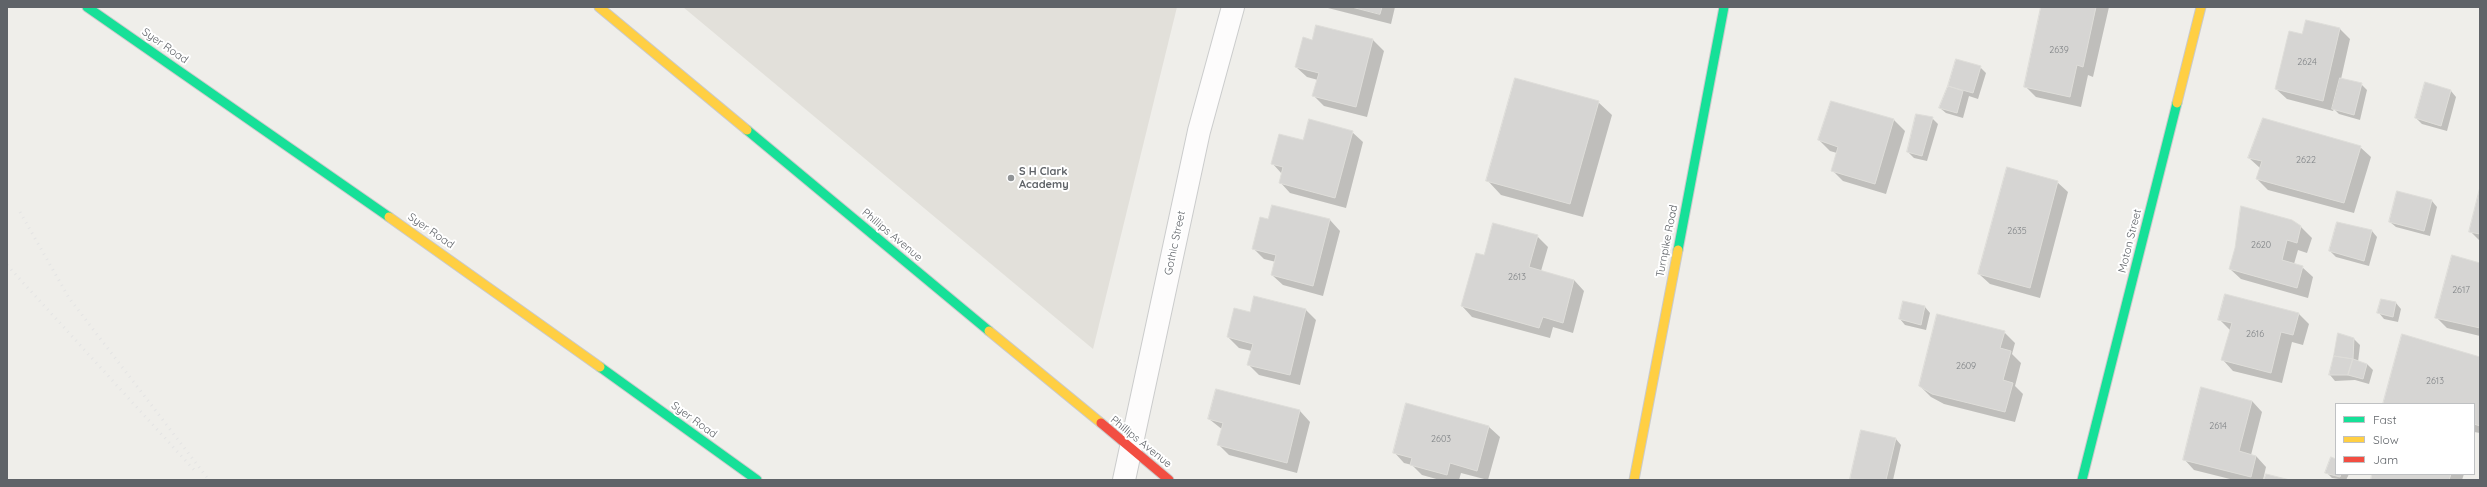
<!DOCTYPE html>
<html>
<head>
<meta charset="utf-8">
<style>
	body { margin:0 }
	#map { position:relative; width:2487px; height:487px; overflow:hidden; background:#efeeea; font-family:Quicksand,sans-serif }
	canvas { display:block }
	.frame { position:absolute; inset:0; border:8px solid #5f6368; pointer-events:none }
	.legend { position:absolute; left:2335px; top:403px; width:140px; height:72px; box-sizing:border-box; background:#fff; border:1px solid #bfc1c3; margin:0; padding:5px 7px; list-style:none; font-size:12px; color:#5f6368 }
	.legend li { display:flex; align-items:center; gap:8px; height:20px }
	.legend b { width:20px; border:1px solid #bfc1c3 }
</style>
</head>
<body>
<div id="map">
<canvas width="2487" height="487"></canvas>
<div class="frame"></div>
<ul class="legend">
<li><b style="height:5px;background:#16e098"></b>Fast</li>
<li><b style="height:5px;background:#ffcf43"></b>Slow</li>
<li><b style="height:5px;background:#f24e42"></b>Jam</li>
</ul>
</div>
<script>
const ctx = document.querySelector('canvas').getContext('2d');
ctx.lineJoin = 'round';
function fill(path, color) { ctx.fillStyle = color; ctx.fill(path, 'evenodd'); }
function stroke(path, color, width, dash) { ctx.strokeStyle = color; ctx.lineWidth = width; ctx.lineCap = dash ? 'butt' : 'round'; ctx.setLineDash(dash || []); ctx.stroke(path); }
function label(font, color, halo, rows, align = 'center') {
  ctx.font = font + ' Quicksand,sans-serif'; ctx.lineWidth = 4; ctx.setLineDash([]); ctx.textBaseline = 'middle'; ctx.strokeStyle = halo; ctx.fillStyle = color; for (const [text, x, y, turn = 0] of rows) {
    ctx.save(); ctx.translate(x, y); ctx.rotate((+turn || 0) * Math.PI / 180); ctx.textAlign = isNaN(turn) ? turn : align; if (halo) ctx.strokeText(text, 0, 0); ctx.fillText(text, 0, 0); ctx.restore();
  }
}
const education = new Path2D(`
	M 683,7 L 1177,7 L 1093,349 Z`);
const shadow = new Path2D(`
	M 1324,7 L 1395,7 L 1391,24 Z
	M 2042,7 L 2109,7 L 2093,77 L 2088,75 L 2081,107 L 2036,97 L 2025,86 Z
	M 1317,26 L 1373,40 L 1384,51 L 1367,117 L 1324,106 L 1313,95 L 1318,80 L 1307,77 L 1296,67 L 1313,41 Z
	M 2340,29 L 2350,39 L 2341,79 L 2361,84 L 2367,90 L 2360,120 L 2339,114 L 2334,109 L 2333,111 L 2287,99 L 2276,89 L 2303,35 Z
	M 1980,67 L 1986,73 L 1978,99 L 1969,96 L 1963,118 L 1946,113 L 1940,108 L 1949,86 Z
	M 2451,91 L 2456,97 L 2447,131 L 2422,124 L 2416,118 Z
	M 1598,102 L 1612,115 L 1583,217 L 1501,195 L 1488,181 Z
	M 1831,102 L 1894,120 L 1905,131 L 1886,194 L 1843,181 L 1832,170 L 1837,153 L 1830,151 L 1819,140 Z
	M 1932,118 L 1938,124 L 1927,161 L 1914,158 L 1908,152 Z
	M 1352,132 L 1363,142 L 1346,208 L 1290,193 L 1280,182 L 1282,174 L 1272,163 L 1304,142 Z
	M 2360,147 L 2371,157 L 2354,213 L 2268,190 L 2257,179 L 2260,168 L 2249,158 Z
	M 2057,182 L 2068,192 L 2040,298 L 1990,284 L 1979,274 Z
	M 2480,191 L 2480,241 L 2470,231 Z
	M 2432,201 L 2437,207 L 2430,236 L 2396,227 L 2390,222 Z
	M 1269,220 L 1330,220 L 1340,231 L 1323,296 L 1283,285 L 1272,275 L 1276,262 L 1264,259 L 1253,248 Z
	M 2301,227 L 2312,238 L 2307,253 L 2298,250 L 2294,264 L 2302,267 L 2313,277 L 2308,298 L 2241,279 L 2230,269 Z
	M 2372,231 L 2377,237 L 2369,266 L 2336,257 L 2330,251 Z
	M 1537,236 L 1548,247 L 1541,271 L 1574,280 L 1584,291 L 1573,333 L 1553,327 L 1550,338 L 1472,317 L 1462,306 Z
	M 2480,264 L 2480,336 L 2447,328 L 2436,317 Z
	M 2396,303 L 2401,309 L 2398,322 L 2384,319 L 2379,313 Z
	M 1925,307 L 1930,313 L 1926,330 L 1905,325 L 1900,319 Z
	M 1306,310 L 1316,320 L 1300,385 L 1259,375 L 1248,364 L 1252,351 L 1239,348 L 1228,337 L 1251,313 Z
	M 2299,314 L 2309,324 L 2303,345 L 2292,342 L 2282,383 L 2233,371 L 2223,360 L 2231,331 L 2220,320 Z
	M 2004,332 L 2015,343 L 2012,354 L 2021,363 L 2015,386 L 2023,394 L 2015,422 L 1944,404 L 1931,397 L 1920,386 Z
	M 2338,334 L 2354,339 L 2360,345 L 2358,362 L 2367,364 L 2373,370 L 2369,384 L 2355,380 L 2335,381 L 2330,375 Z
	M 2480,358 L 2480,433 L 2474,432 L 2474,404 L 2384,404 Z
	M 1217,390 L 1300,411 L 1310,422 L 1297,473 L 1229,455 L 1219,445 L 1223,430 L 1209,419 Z
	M 2252,401 L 2262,412 L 2251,455 L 2256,456 L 2266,467 L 2263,480 L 2234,480 L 2194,470 L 2184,459 Z
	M 1407,405 L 1489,427 L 1500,437 L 1488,480 L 1461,473 L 1459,480 L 1440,480 L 1422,475 L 1412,465 L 1404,463 L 1394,452 Z
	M 1896,439 L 1901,445 L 1893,480 L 1852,479 Z
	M 2336,460 L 2336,474 L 2349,474 L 2346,480 L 2332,478 L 2326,472 Z
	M 2373,474 L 2464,474 L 2462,480 L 2372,480 Z`);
const building = new Path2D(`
	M 1352,7 L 1382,7 L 1380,14 Z
	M 2041,7 L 2096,7 L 2083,67 L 2077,65 L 2070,97 L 2024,87 Z
	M 2306,20 L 2340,28 L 2323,101 L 2275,89 L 2289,31 L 2302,34 Z
	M 1316,25 L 1373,39 L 1356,107 L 1312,96 L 1319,73 L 1295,67 L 1303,37 L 1312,40 Z
	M 1956,59 L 1981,66 L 1973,93 L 1948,86 Z
	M 1515,78 L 1599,101 L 1570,204 L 1486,181 Z
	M 2340,78 L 2362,83 L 2354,115 L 2332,109 Z
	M 2425,82 L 2451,90 L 2441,126 L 2415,118 Z
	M 1948,86 L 1963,91 L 1957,113 L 1939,108 Z
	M 1831,101 L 1894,119 L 1875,184 L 1831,171 L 1838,147 L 1818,140 Z
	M 1916,114 L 1933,117 L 1922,156 L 1907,152 Z
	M 2263,118 L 2361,146 L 2344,203 L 2256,179 L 2262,161 L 2248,158 Z
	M 1309,119 L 1353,131 L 1335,198 L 1279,183 L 1283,167 L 1271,164 L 1279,134 L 1303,140 Z
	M 2007,167 L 2058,181 L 2030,288 L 1978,274 Z
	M 2480,187 L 2480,234 L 2469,232 Z
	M 2397,191 L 2432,200 L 2424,231 L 2389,222 Z
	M 1272,205 L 1330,219 L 1313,286 L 1271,275 L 1276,255 L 1252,249 L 1260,217 L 1268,219 Z
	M 2241,206 L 2292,220 L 2301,226 L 2297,243 L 2287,240 L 2282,260 L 2303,266 L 2297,288 L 2229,269 L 2235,248 Z
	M 2337,222 L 2372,230 L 2364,261 L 2329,251 Z
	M 1493,223 L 1538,235 L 1529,267 L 1574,280 L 1563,323 L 1543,317 L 1539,328 L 1461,306 L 1476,253 L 1484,255 Z
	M 2452,255 L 2480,263 L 2480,328 L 2435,318 Z
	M 2225,294 L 2299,313 L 2293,335 L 2281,332 L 2271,373 L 2221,360 L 2232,323 L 2218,320 Z
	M 1254,296 L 1306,309 L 1290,375 L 1247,365 L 1253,344 L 1227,337 L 1234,308 L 1250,312 Z
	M 2381,299 L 2396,302 L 2393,317 L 2377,313 Z
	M 1903,301 L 1925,306 L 1921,325 L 1899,319 Z
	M 1937,314 L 2005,331 L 2000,348 L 2011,351 L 2003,380 L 2013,383 L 2005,412 L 1932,394 L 1919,386 Z
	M 2338,333 L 2354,338 L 2353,359 L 2334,356 Z
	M 2402,334 L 2480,357 L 2480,426 L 2474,424 L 2474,404 L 2383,404 Z
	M 2334,356 L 2353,359 L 2348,375 L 2329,375 Z
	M 2353,359 L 2367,364 L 2363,379 L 2348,375 Z
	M 2201,387 L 2252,401 L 2239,451 L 2256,456 L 2251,477 L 2183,460 Z
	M 1216,389 L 1300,410 L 1287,463 L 1217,445 L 1223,423 L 1208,419 Z
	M 1406,403 L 1489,426 L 1477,471 L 1450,463 L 1447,475 L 1410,465 L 1412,458 L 1393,453 Z
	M 1861,430 L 1896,438 L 1886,480 L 1850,479 Z
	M 2331,457 L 2336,459 L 2336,474 L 2341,474 L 2340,477 L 2325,473 Z
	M 2266,474 L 2290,480 L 2264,480 Z
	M 2372,474 L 2451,474 L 2449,480 L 2371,480 Z`);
const street = new Path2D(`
	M 1124,480 L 1199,131 L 1233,7`);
const fast = new Path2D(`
	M 87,7 L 389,217
	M 747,130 L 989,331
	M 1678,250 L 1724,7
	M 600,367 L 757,480
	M 2082,480 L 2177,103`);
const slow = new Path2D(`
	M 599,7 L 747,130
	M 2177,103 L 2201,7
	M 389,217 L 600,367
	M 989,331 L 1101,423
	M 1634,480 L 1678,250`);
const jam = new Path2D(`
	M 1101,423 L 1169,480`);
const rail = new Path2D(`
	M 20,212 L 69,298 L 209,480
	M 7,265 L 195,471`);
const markers = [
	[1011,178,4,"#919496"]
];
const numberNames = [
	["2639",2059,50],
	["2624",2307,62],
	["2622",2306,160],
	["2635",2017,231],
	["2620",2261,245],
	["2613",1517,277],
	["2617",2461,290],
	["2616",2255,334],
	["2609",1966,366],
	["2613",2435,381],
	["2614",2218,426],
	["2603",1441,439]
];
const streetNames = [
	["Syer Road",165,46,35],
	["Syer Road",431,231,35],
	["Phillips Avenue",892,235,40],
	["Turnpike Road",1667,241,-79],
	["Moton Street",2130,241,-76],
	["Gothic Street",1175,243,-78],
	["Syer Road",694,420,36],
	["Phillips Avenue",1141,442,39]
];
const poiNames = [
	["S H Clark",1019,172],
	["Academy",1019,185]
];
fill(education, '#e2e0da');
fill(shadow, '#0003');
fill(building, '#d6d5d3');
stroke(building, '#deddd9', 1);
stroke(street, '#cbcccc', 24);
stroke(fast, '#cacacb', 11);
stroke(slow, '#cacacb', 11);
stroke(jam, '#cacacb', 11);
stroke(street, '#fdfcfc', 22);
stroke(fast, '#16e098', 9);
stroke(slow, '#ffcf43', 9);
stroke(jam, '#f24e42', 9);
stroke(rail, '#e4e4e4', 3, [1, 5]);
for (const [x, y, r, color] of markers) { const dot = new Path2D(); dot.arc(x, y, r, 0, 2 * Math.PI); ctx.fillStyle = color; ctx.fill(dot); stroke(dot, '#fff', 1.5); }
label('9px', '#7e8184', null, numberNames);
label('11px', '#5f6368', '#fff', streetNames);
label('bold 11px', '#5f6368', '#fff', poiNames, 'left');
</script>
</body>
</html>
